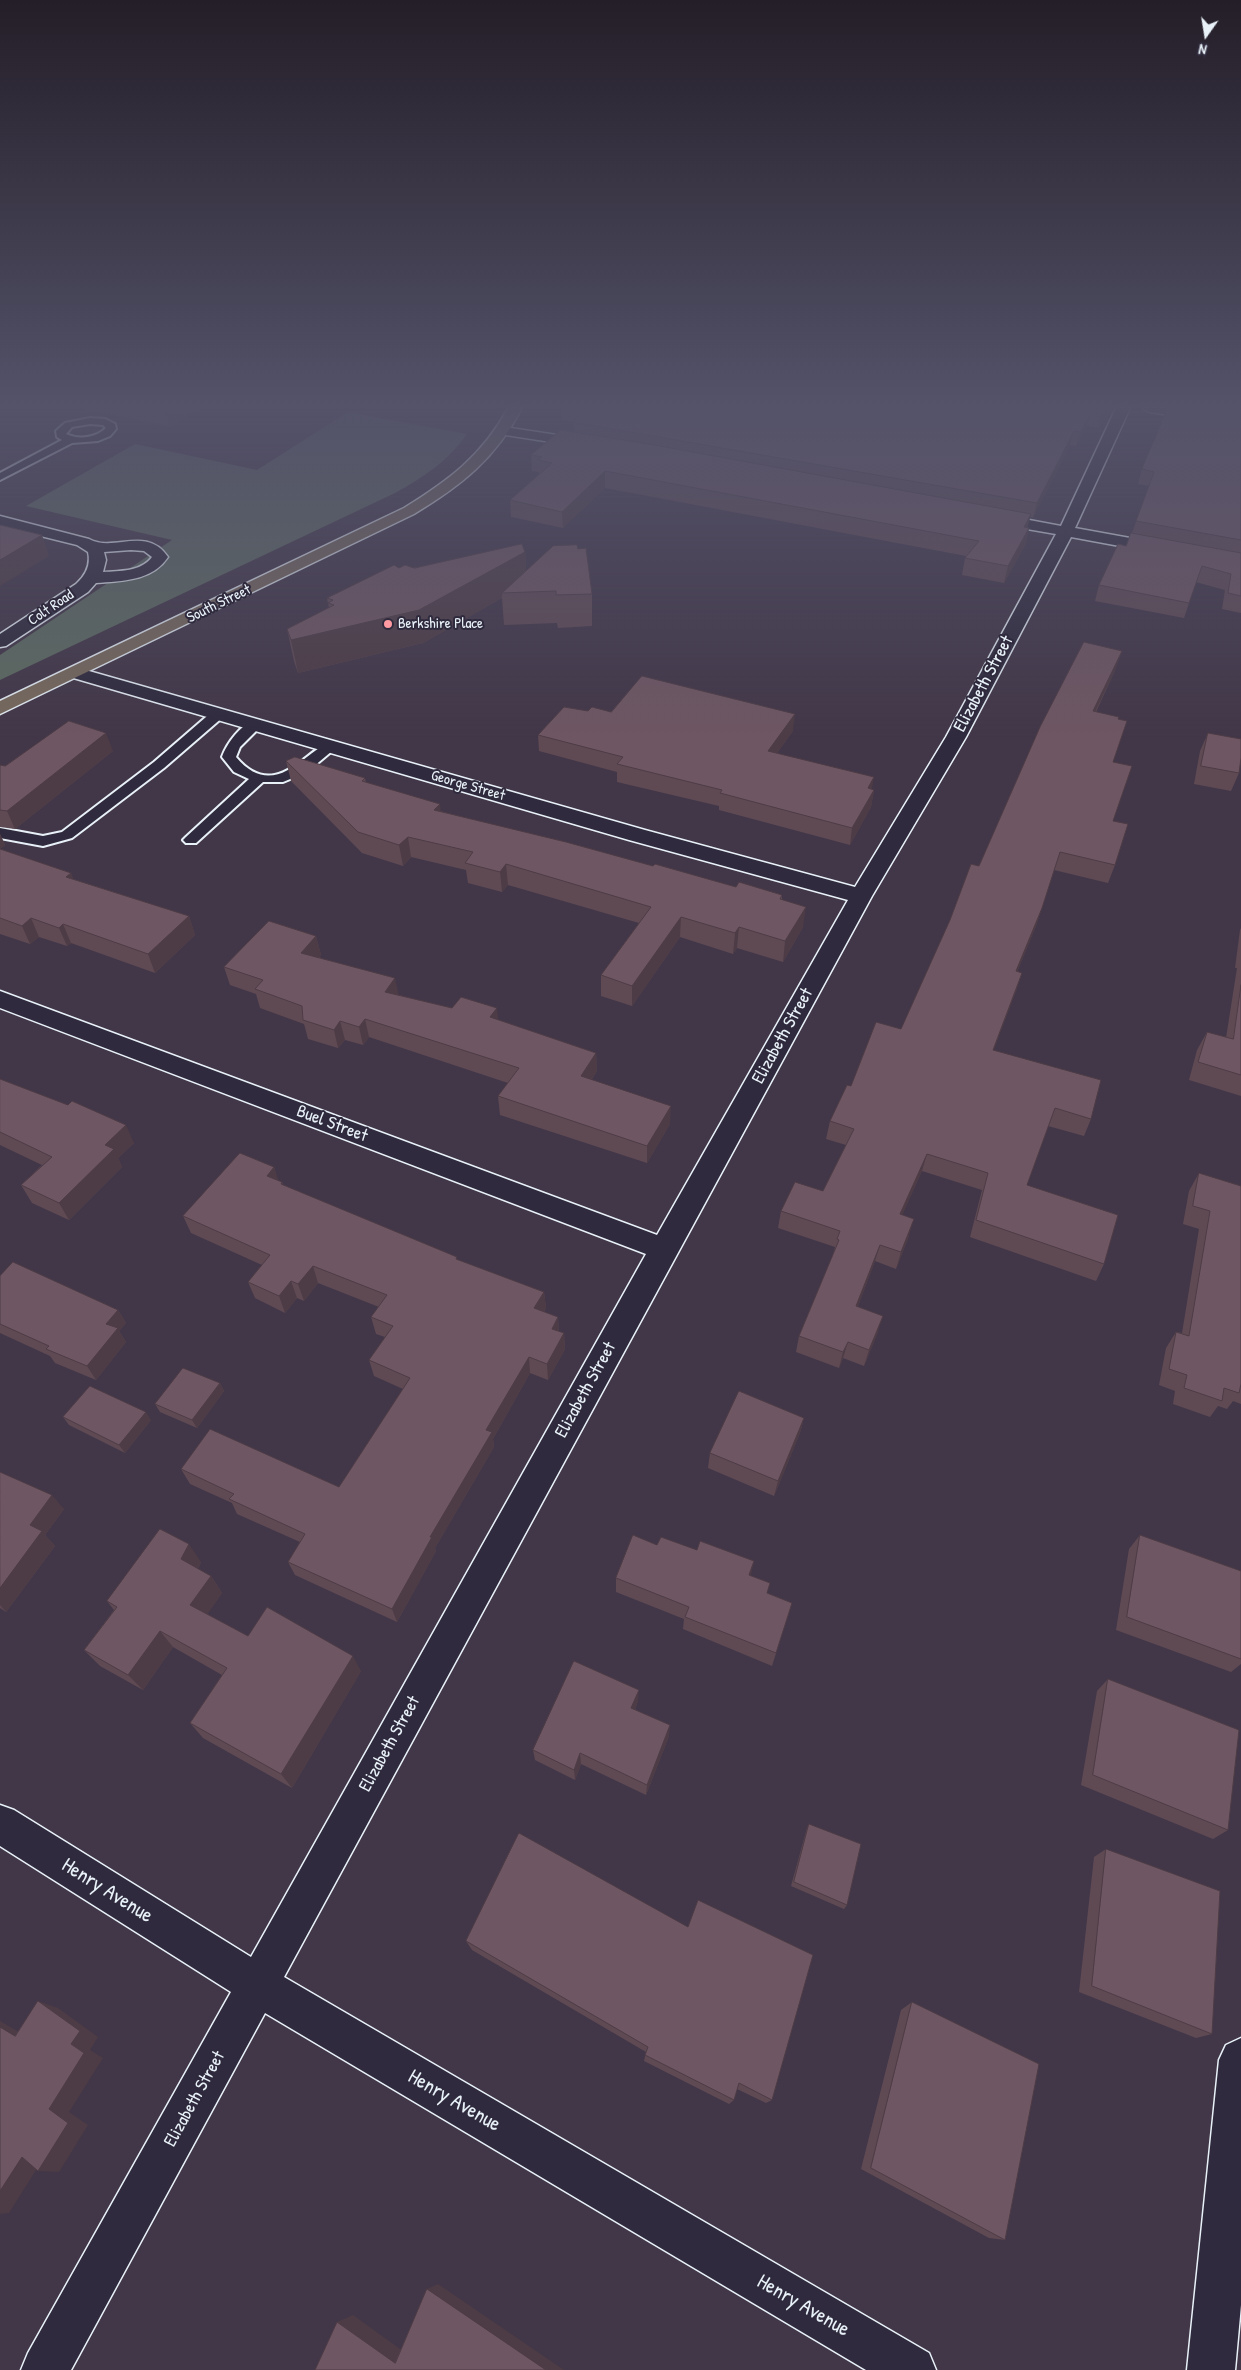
<!DOCTYPE html>
<html>
<head>
<meta charset="utf-8">
<style>
	body { margin:0 }
	#map { position:relative; width:1241px; height:2370px; overflow:hidden; background:#423748; font-family:"Patrick Hand",sans-serif }
	canvas { display:block }
	.north { position:absolute; left:1181px; top:10px; width:50px; height:50px; -webkit-text-stroke:4px #2f2a3d; paint-order:stroke; rotate:193deg; font-size:14px; font-weight:700; line-height:20px; text-align:center; color:#e8f1f8 }
	.north::after { content:''; display:block; margin:auto; width:18px; height:22px; background:#e8f1f8; clip-path:polygon(50% 0,100% 100%,50% 72%,0 100%) }
</style>
</head>
<body>
<div id="map">
<canvas width="1241" height="2370"></canvas>
<div class="north">N</div>
</div>
<script>
const ctx = document.querySelector('canvas').getContext('2d');
ctx.lineJoin = 'round';
function fill(path, color) { ctx.fillStyle = color; ctx.fill(path, 'evenodd'); }
function stroke(path, color, width, dash) { ctx.strokeStyle = color; ctx.lineWidth = width; ctx.lineCap = dash ? 'butt' : 'round'; ctx.setLineDash(dash || []); ctx.stroke(path); }
function label(font, color, halo, rows, align = 'center') {
  ctx.font = font + ' "Patrick Hand",sans-serif'; ctx.lineWidth = 4; ctx.setLineDash([]); ctx.textBaseline = 'middle'; ctx.strokeStyle = halo; ctx.fillStyle = color; for (const [text, x, y, turn = 0] of rows) {
    ctx.save(); ctx.translate(x, y); ctx.rotate((+turn || 0) * Math.PI / 180); ctx.textAlign = isNaN(turn) ? turn : align; if (halo) ctx.strokeText(text, 0, 0); ctx.fillText(text, 0, 0); ctx.restore();
  }
}
const green = new Path2D(`
	M 348,412 L 467,434 C 449,460 423,478 395,493 L 0,680 L 0,655 L 172,540 L 26,506 L 135,444 L 257,470 Z`);
const service = new Path2D(`
	M 90,418 L 105,419 L 115,424 L 116,429 L 110,436 L 98,441 L 72,443 L 0,480 L 0,473 L 62,440 L 57,437 L 56,431 L 65,423 ZM 90,424 L 103,425 L 106,428 C 96,438 79,440 66,434 L 72,427 Z
	M 218,710 L 223,711 L 225,714 L 223,717 L 164,768 L 72,838 L 43,846 L 0,838 L 0,828 L 43,836 L 62,832 L 154,762 L 213,711 Z
	M 256,720 L 263,724 L 240,747 L 236,757 C 279,808 312,737 336,743 L 338,746 L 307,772 L 283,782 L 263,782 L 196,843 L 186,843 L 183,840 L 186,837 L 249,779 L 234,772 L 222,757 C 227,743 241,724 256,720 Z`);
const minor = new Path2D(`
	M 1116,408 L 1130,408 L 1075,528 L 1163,544 L 1169,546 L 1171,549 L 1169,552 L 1163,554 L 1071,537 L 966,737 L 872,896 L 284,1977 L 929,2353 L 936,2370 L 866,2370 L 265,2013 L 71,2370 L 21,2370 L 28,2353 L 231,1992 L 0,1846 L 0,1805 L 14,1810 L 251,1957 L 646,1254 L 0,1008 L 0,991 L 657,1235 L 848,900 L 629,840 L 70,677 L 67,673 L 70,669 L 82,669 L 645,830 L 855,887 L 946,737 L 1056,534 L 992,523 L 986,521 L 984,518 L 986,515 L 992,513 L 1061,526 Z
	M 1142,408 L 1176,408 L 1241,417 L 1241,425 L 1149,412 Z
	M 504,427 L 590,440 L 597,444 L 590,448 L 499,434 L 497,431 Z
	M 0,516 L 89,539 C 114,553 146,525 168,557 C 152,581 123,581 96,583 L 88,592 L 6,646 L 0,647 L 0,634 L 76,584 C 86,575 91,565 88,552 L 77,545 L 0,526 ZM 131,550 L 144,551 L 152,557 C 141,572 119,571 103,572 L 106,560 L 104,552 Z
	M 1241,2038 L 1241,2305 L 1235,2370 L 1187,2370 L 1219,2060 L 1226,2045 Z`);
const trunk = new Path2D(`
	M 508,408 L 522,408 C 495,459 462,485 414,514 L 0,714 L 0,701 L 404,508 C 449,480 482,456 508,408 Z`);
const wall = new Path2D(`
	M 78,408 L 202,408 L 169,427 Z
	M 561,408 L 1113,408 L 1098,428 L 1087,426 L 1076,446 L 1070,445 L 1033,518 L 1030,517 L 1027,528 L 1029,528 L 1025,545 L 1004,583 L 962,575 L 965,558 L 966,556 L 605,488 L 563,528 L 511,517 L 510,500 L 539,475 L 539,472 L 532,471 L 531,455 L 574,432 L 573,422 L 561,420 Z
	M 1168,408 L 1241,408 L 1241,613 L 1222,609 L 1225,590 L 1196,582 L 1184,618 L 1095,601 L 1099,585 L 1126,546 L 1132,533 L 1149,486 L 1138,484 L 1142,469 Z
	M 578,549 L 592,594 L 592,626 L 558,628 L 557,623 L 504,625 L 502,598 L 423,643 L 298,673 L 294,661 L 287,629 L 329,608 L 327,598 L 399,568 L 414,568 L 525,552 L 526,571 Z
	M 1116,668 L 1096,712 L 1118,719 L 1113,762 L 1113,821 L 1115,865 L 1108,883 L 1054,870 L 1036,926 L 1017,972 L 1022,973 L 1016,991 L 993,1051 L 1091,1119 L 1084,1136 L 1048,1126 L 1027,1185 L 1104,1264 L 1096,1281 L 970,1237 L 982,1190 L 922,1171 L 902,1215 L 909,1236 L 896,1269 L 875,1261 L 858,1306 L 878,1332 L 864,1366 L 843,1358 L 839,1368 L 796,1352 L 799,1336 L 833,1255 L 835,1247 L 778,1228 L 781,1211 L 823,1191 L 846,1145 L 826,1139 L 830,1121 L 851,1086 L 901,1029 L 979,866 Z
	M 588,711 L 611,712 L 793,731 L 777,753 L 874,790 L 871,807 L 850,845 L 719,810 L 719,806 L 617,782 L 617,772 L 539,751 L 538,735 Z
	M 1208,733 L 1239,773 L 1231,791 L 1194,784 L 1200,751 Z
	M 113,751 L 15,829 L 0,827 L 0,765 L 5,766 Z
	M 286,761 L 365,778 L 366,783 L 440,804 L 440,811 L 653,866 L 736,887 L 782,895 L 782,900 L 803,927 L 783,962 L 737,948 L 733,954 L 680,937 L 632,1006 L 601,996 L 601,975 L 639,923 L 508,885 L 502,892 L 468,883 L 466,870 L 411,857 L 403,866 L 362,853 L 291,781 Z
	M 0,834 L 5,845 L 0,849 L 71,873 L 73,879 L 189,916 L 195,935 L 155,973 L 71,943 L 67,946 L 39,937 L 30,944 L 0,934 Z
	M 1241,928 L 1241,1096 L 1189,1080 L 1197,1050 L 1207,1032 L 1226,1038 L 1237,968 L 1235,968 L 1240,930 Z
	M 316,936 L 321,955 L 319,957 L 399,995 L 498,1020 L 596,1053 L 597,1071 L 591,1080 L 670,1124 L 647,1163 L 500,1115 L 498,1096 L 508,1083 L 369,1037 L 363,1045 L 345,1040 L 338,1048 L 308,1039 L 304,1024 L 260,1008 L 256,994 L 230,985 L 224,967 Z
	M 0,1079 L 134,1143 L 118,1158 L 122,1167 L 69,1220 L 32,1203 L 21,1185 L 42,1165 L 0,1145 Z
	M 274,1167 L 278,1181 L 282,1182 L 283,1185 L 457,1260 L 544,1292 L 546,1308 L 544,1312 L 558,1317 L 559,1332 L 564,1333 L 565,1349 L 548,1380 L 530,1373 L 493,1439 L 494,1447 L 435,1548 L 436,1551 L 397,1622 L 295,1575 L 288,1562 L 300,1542 L 237,1514 L 232,1503 L 190,1484 L 181,1469 L 339,1487 L 403,1389 L 374,1376 L 369,1360 L 385,1337 L 376,1334 L 371,1317 L 379,1307 L 318,1283 L 304,1301 L 297,1298 L 285,1313 L 255,1298 L 248,1282 L 262,1265 L 191,1233 L 183,1216 Z
	M 1199,1173 L 1241,1186 L 1241,1404 L 1233,1401 L 1227,1409 L 1218,1406 L 1210,1417 L 1173,1404 L 1175,1391 L 1159,1385 L 1166,1348 L 1176,1332 L 1182,1333 L 1199,1229 L 1183,1224 L 1189,1191 Z
	M 0,1276 L 118,1310 L 126,1323 L 119,1331 L 126,1342 L 96,1380 L 55,1363 L 50,1356 L 0,1333 Z
	M 220,1383 L 224,1391 L 197,1428 L 160,1412 L 155,1404 Z
	M 63,1417 L 151,1420 L 125,1453 L 69,1425 Z
	M 804,1418 L 800,1433 L 774,1496 L 708,1468 L 710,1453 Z
	M 0,1472 L 64,1509 L 45,1535 L 55,1546 L 6,1612 L 0,1608 Z
	M 1140,1535 L 1241,1571 L 1241,1664 L 1231,1672 L 1116,1630 L 1129,1549 Z
	M 657,1545 L 751,1576 L 770,1583 L 767,1593 L 792,1603 L 772,1666 L 683,1629 L 684,1619 L 616,1592 L 616,1578 Z
	M 201,1562 L 198,1569 L 211,1576 L 222,1593 L 207,1614 L 248,1636 L 361,1671 L 292,1788 L 203,1738 L 190,1723 L 222,1675 L 173,1647 L 143,1690 L 100,1666 L 84,1650 L 114,1610 L 107,1601 Z
	M 1108,1679 L 1228,1830 L 1213,1839 L 1081,1785 L 1097,1691 Z
	M 638,1701 L 635,1709 L 669,1736 L 646,1795 L 581,1764 L 575,1780 L 535,1760 L 533,1750 Z
	M 809,1824 L 847,1905 L 844,1909 L 791,1886 L 807,1828 Z
	M 1106,1849 L 1212,2034 L 1196,2038 L 1079,1992 L 1094,1857 Z
	M 466,1941 L 772,2100 L 766,2103 L 737,2089 L 734,2100 L 729,2104 L 644,2061 L 646,2052 L 472,1950 Z
	M 912,2002 L 1005,2240 L 989,2238 L 861,2169 L 901,2010 Z`);
const shadedWall = new Path2D(`
	M 164,408 L 202,408 L 169,427 Z
	M 1107,408 L 1113,408 L 1098,428 L 1102,414 Z
	M 1091,412 L 1087,426 L 1076,446 L 1080,432 Z
	M 1074,431 L 1070,445 L 1033,518 L 1037,503 Z
	M 605,471 L 605,488 L 563,528 L 562,512 Z
	M 1031,514 L 1027,530 L 1024,527 Z
	M 1029,528 L 1025,545 L 1004,583 L 1008,566 Z
	M 42,535 L 49,556 L 0,586 L 0,560 Z
	M 525,552 L 527,584 L 502,593 L 502,598 L 423,643 L 298,673 L 291,640 Z
	M 1122,651 L 1116,668 L 1087,729 L 1093,711 Z
	M 795,714 L 793,731 L 766,768 L 768,751 Z
	M 106,733 L 113,751 L 15,829 L 7,811 Z
	M 874,777 L 871,794 L 868,788 Z
	M 874,790 L 871,807 L 850,845 L 852,828 Z
	M 440,804 L 442,825 L 434,810 Z
	M 0,834 L 5,845 L 0,849 Z
	M 408,837 L 411,857 L 403,866 L 399,845 Z
	M 506,864 L 508,885 L 502,892 L 500,872 Z
	M 71,873 L 78,891 L 66,877 Z
	M 806,907 L 803,927 L 783,962 L 785,941 Z
	M 1042,908 L 1036,926 L 1010,989 L 1016,971 Z
	M 189,916 L 195,935 L 155,973 L 148,954 Z
	M 681,917 L 680,937 L 632,1006 L 632,986 Z
	M 31,918 L 39,937 L 30,944 L 22,926 Z
	M 63,924 L 71,943 L 67,946 L 59,928 Z
	M 739,927 L 737,948 L 733,954 L 735,933 Z
	M 316,936 L 321,955 L 306,971 L 301,953 Z
	M 1022,973 L 1016,991 L 987,1068 L 993,1050 Z
	M 395,978 L 399,996 L 385,992 Z
	M 497,1008 L 499,1026 L 490,1017 Z
	M 365,1019 L 369,1037 L 363,1045 L 359,1027 Z
	M 340,1021 L 345,1040 L 338,1048 L 334,1030 Z
	M 596,1053 L 597,1071 L 581,1094 L 581,1076 Z
	M 671,1106 L 670,1124 L 647,1163 L 647,1146 Z
	M 126,1125 L 134,1143 L 118,1158 L 122,1167 L 69,1220 L 59,1203 L 105,1145 Z
	M 927,1154 L 922,1171 L 895,1231 L 900,1214 Z
	M 274,1167 L 280,1185 L 267,1176 Z
	M 914,1219 L 909,1236 L 896,1269 L 901,1252 Z
	M 880,1245 L 875,1261 L 852,1322 L 856,1306 Z
	M 313,1266 L 318,1283 L 304,1301 L 298,1284 Z
	M 291,1281 L 297,1298 L 285,1313 L 279,1296 Z
	M 544,1292 L 546,1308 L 536,1324 L 534,1308 Z
	M 118,1310 L 126,1323 L 119,1331 L 126,1342 L 96,1380 L 87,1366 L 106,1324 Z
	M 883,1316 L 878,1332 L 864,1366 L 869,1350 Z
	M 558,1317 L 559,1334 L 552,1329 Z
	M 564,1333 L 565,1349 L 548,1380 L 547,1364 Z
	M 848,1342 L 843,1358 L 839,1368 L 843,1352 Z
	M 529,1357 L 530,1373 L 493,1439 L 494,1447 L 435,1548 L 436,1551 L 397,1622 L 392,1609 L 486,1430 Z
	M 220,1383 L 224,1391 L 197,1428 L 192,1420 Z
	M 146,1412 L 151,1420 L 125,1453 L 119,1445 Z
	M 804,1418 L 800,1433 L 774,1496 L 778,1481 Z
	M 52,1495 L 64,1509 L 45,1535 L 55,1546 L 6,1612 L 0,1605 L 0,1588 L 30,1525 Z
	M 189,1544 L 201,1562 L 194,1577 L 181,1559 Z
	M 754,1561 L 751,1575 L 746,1588 L 749,1575 Z
	M 211,1576 L 222,1593 L 202,1622 L 190,1605 Z
	M 160,1631 L 173,1647 L 143,1690 L 128,1675 Z
	M 353,1656 L 361,1671 L 292,1788 L 281,1774 Z
	M 639,1690 L 638,1701 L 631,1719 L 631,1708 Z
	M 670,1725 L 669,1736 L 646,1795 L 647,1785 Z
	M 580,1753 L 581,1764 L 575,1780 L 574,1770 Z
	M 38,2001 L 58,2008 L 98,2037 L 90,2050 L 103,2058 L 69,2112 L 88,2125 L 59,2172 L 38,2171 L 49,2109 L 71,2044 Z
	M 0,2021 L 36,2042 L 15,2036 L 0,2027 Z
	M 22,2157 L 43,2159 L 9,2213 L 0,2214 L 0,2191 Z
	M 438,2284 L 564,2370 L 546,2370 L 427,2289 Z
	M 353,2315 L 407,2354 L 395,2363 L 337,2322 Z`);
const building = new Path2D(`
	M 572,408 L 1107,408 L 1102,414 L 1091,412 L 1080,432 L 1074,431 L 1037,503 L 573,422 L 587,410 Z
	M 1168,408 L 1210,408 L 1241,412 L 1241,540 L 1136,521 L 1154,472 L 1142,469 Z
	M 561,430 L 649,444 L 1031,514 L 1024,527 L 1029,528 L 1008,566 L 965,558 L 979,541 L 605,471 L 562,512 L 510,500 L 552,463 L 538,460 L 542,457 L 531,455 Z
	M 0,525 L 42,535 L 0,560 Z
	M 1131,533 L 1241,553 L 1241,596 L 1228,593 L 1231,574 L 1202,566 L 1189,603 L 1099,585 L 1118,544 L 1126,546 Z
	M 522,544 L 525,552 L 419,610 L 291,640 L 287,629 L 334,605 L 328,603 L 333,600 L 327,598 L 394,565 L 399,568 L 405,565 L 414,568 Z
	M 577,545 L 578,549 L 586,548 L 592,594 L 556,595 L 556,591 L 502,593 L 553,546 Z
	M 1084,642 L 1122,651 L 1093,711 L 1119,717 L 1118,719 L 1127,721 L 1113,762 L 1132,766 L 1113,821 L 1128,824 L 1115,865 L 1060,852 L 1042,908 L 1016,971 L 1022,973 L 993,1050 L 1101,1080 L 1091,1119 L 1055,1108 L 1027,1185 L 1118,1215 L 1104,1264 L 976,1220 L 988,1173 L 927,1154 L 900,1214 L 914,1219 L 901,1252 L 880,1245 L 856,1306 L 883,1316 L 869,1350 L 848,1342 L 843,1352 L 799,1336 L 839,1240 L 837,1239 L 840,1231 L 781,1211 L 795,1182 L 823,1191 L 854,1129 L 830,1121 L 847,1085 L 851,1086 L 876,1022 L 901,1029 L 950,920 L 971,864 L 979,866 L 1040,727 Z
	M 642,676 L 795,714 L 768,751 L 874,777 L 868,788 L 874,790 L 852,828 L 720,793 L 722,790 L 617,764 L 623,757 L 538,735 L 564,707 L 588,711 L 592,707 L 611,712 Z
	M 69,721 L 106,733 L 7,811 L 0,810 L 0,765 L 5,766 Z
	M 1208,733 L 1241,739 L 1241,758 L 1239,773 L 1201,766 Z
	M 295,757 L 365,778 L 362,781 L 440,804 L 434,810 L 566,842 L 653,866 L 655,864 L 736,887 L 739,882 L 782,895 L 780,899 L 806,907 L 785,941 L 739,927 L 735,933 L 681,917 L 632,986 L 601,975 L 651,907 L 506,864 L 500,872 L 465,863 L 473,852 L 408,837 L 399,845 L 358,832 L 286,761 Z
	M 0,849 L 71,873 L 66,877 L 189,916 L 148,954 L 63,924 L 59,928 L 31,918 L 22,926 L 0,918 Z
	M 269,921 L 316,936 L 301,953 L 395,978 L 385,992 L 452,1008 L 461,997 L 497,1008 L 490,1017 L 596,1053 L 581,1076 L 671,1106 L 647,1146 L 498,1096 L 519,1068 L 365,1019 L 359,1027 L 340,1021 L 334,1030 L 303,1020 L 302,1006 L 255,989 L 263,980 L 224,967 Z
	M 1241,985 L 1241,1075 L 1198,1062 L 1207,1032 L 1233,1039 Z
	M 0,1079 L 68,1105 L 72,1101 L 126,1125 L 105,1145 L 114,1149 L 59,1203 L 21,1185 L 52,1157 L 0,1132 Z
	M 240,1153 L 274,1167 L 267,1176 L 282,1182 L 281,1184 L 457,1257 L 456,1259 L 544,1292 L 534,1308 L 558,1317 L 552,1329 L 564,1333 L 547,1364 L 529,1357 L 486,1430 L 492,1432 L 430,1537 L 432,1537 L 392,1609 L 288,1562 L 305,1534 L 229,1499 L 234,1494 L 181,1469 L 210,1429 L 339,1487 L 410,1378 L 369,1360 L 393,1326 L 371,1317 L 387,1295 L 313,1266 L 298,1284 L 291,1281 L 279,1296 L 248,1282 L 270,1255 L 183,1216 Z
	M 1199,1173 L 1241,1186 L 1241,1384 L 1239,1393 L 1224,1388 L 1222,1401 L 1184,1388 L 1187,1375 L 1169,1369 L 1176,1332 L 1189,1336 L 1210,1211 L 1193,1206 Z
	M 13,1262 L 118,1310 L 106,1324 L 118,1328 L 87,1366 L 46,1349 L 49,1346 L 0,1324 L 0,1276 Z
	M 183,1368 L 220,1383 L 192,1420 L 155,1404 Z
	M 90,1386 L 146,1412 L 119,1445 L 63,1417 Z
	M 739,1391 L 804,1418 L 778,1481 L 710,1453 Z
	M 0,1472 L 52,1495 L 30,1525 L 42,1531 L 0,1588 Z
	M 160,1529 L 189,1544 L 181,1559 L 211,1576 L 190,1605 L 248,1636 L 267,1607 L 353,1656 L 281,1774 L 190,1723 L 227,1668 L 160,1631 L 128,1675 L 84,1650 L 117,1607 L 107,1601 Z
	M 633,1535 L 657,1545 L 661,1537 L 697,1550 L 700,1541 L 754,1561 L 749,1575 L 770,1583 L 767,1593 L 792,1603 L 776,1653 L 685,1617 L 689,1607 L 616,1578 Z
	M 1140,1535 L 1241,1571 L 1241,1659 L 1127,1617 Z
	M 574,1661 L 639,1690 L 631,1708 L 670,1725 L 647,1785 L 580,1753 L 574,1770 L 533,1750 Z
	M 1108,1679 L 1239,1730 L 1228,1830 L 1093,1775 Z
	M 809,1824 L 861,1844 L 847,1905 L 794,1882 Z
	M 519,1833 L 688,1927 L 698,1900 L 813,1955 L 772,2100 L 739,2083 L 734,2100 L 645,2055 L 648,2047 L 466,1941 Z
	M 1106,1849 L 1220,1891 L 1212,2034 L 1092,1986 Z
	M 38,2001 L 80,2031 L 71,2044 L 84,2053 L 49,2109 L 68,2123 L 38,2171 L 22,2157 L 0,2191 L 0,2027 L 15,2036 Z
	M 912,2002 L 1039,2064 L 1005,2240 L 871,2168 Z
	M 427,2289 L 546,2370 L 315,2370 L 337,2322 L 395,2363 Z`);
const markers = [
	[388,624,5,"#ff9aa2"]
];
const farStreetnames = [
	["South Street",219,604,-26],
	["Colt Road",51,608,-34],
	["George Street",468,786,16]
];
const farPoinames = [
	["Berkshire Place",398,624]
];
const streetNames = [
	["Elizabeth Street",984,684,-62],
	["Elizabeth Street",783,1036,-61],
	["Buel Street",332,1124,21],
	["Elizabeth Street",586,1390,-61],
	["Elizabeth Street",390,1744,-61],
	["Elizabeth Street",195,2099,-61]
];
const nearStreetnames = [
	["Henry Avenue",107,1891,32],
	["Henry Avenue",454,2101,30],
	["Henry Avenue",803,2306,30]
];
fill(green, '#5d6b61');
stroke(service, '#e8f1f8', 4);
stroke(minor, '#e8f1f8', 3);
stroke(trunk, '#e8f1f8', 3);
fill(service, '#2f2a3d');
fill(minor, '#2f2a3d');
fill(trunk, '#77695c');
fill(wall, '#5f4a54');
fill(shadedWall, '#4d3c45');
fill(building, '#6e5662');
stroke(building, '#4d3c45', 1);
const sky = ctx.createLinearGradient(0, 0, 0, 739);
sky.addColorStop(0, '#241e28');
sky.addColorStop(0.55, '#54536a');
sky.addColorStop(1, '#54536a00');
ctx.fillStyle = sky;
ctx.fillRect(0, 0, 1241, 739);
for (const [x, y, r, color] of markers) { const dot = new Path2D(); dot.arc(x, y, r, 0, 2 * Math.PI); ctx.fillStyle = color; ctx.fill(dot); stroke(dot, '#2f2a3d', 2); }
label('15px', '#e8f1f8', '#2f2a3d', farStreetnames);
label('15px', '#e8f1f8', '#2f2a3d', farPoinames, 'left');
label('18px', '#e8f1f8', '#2f2a3d', streetNames);
label('21px', '#e8f1f8', '#2f2a3d', nearStreetnames);
</script>
</body>
</html>
